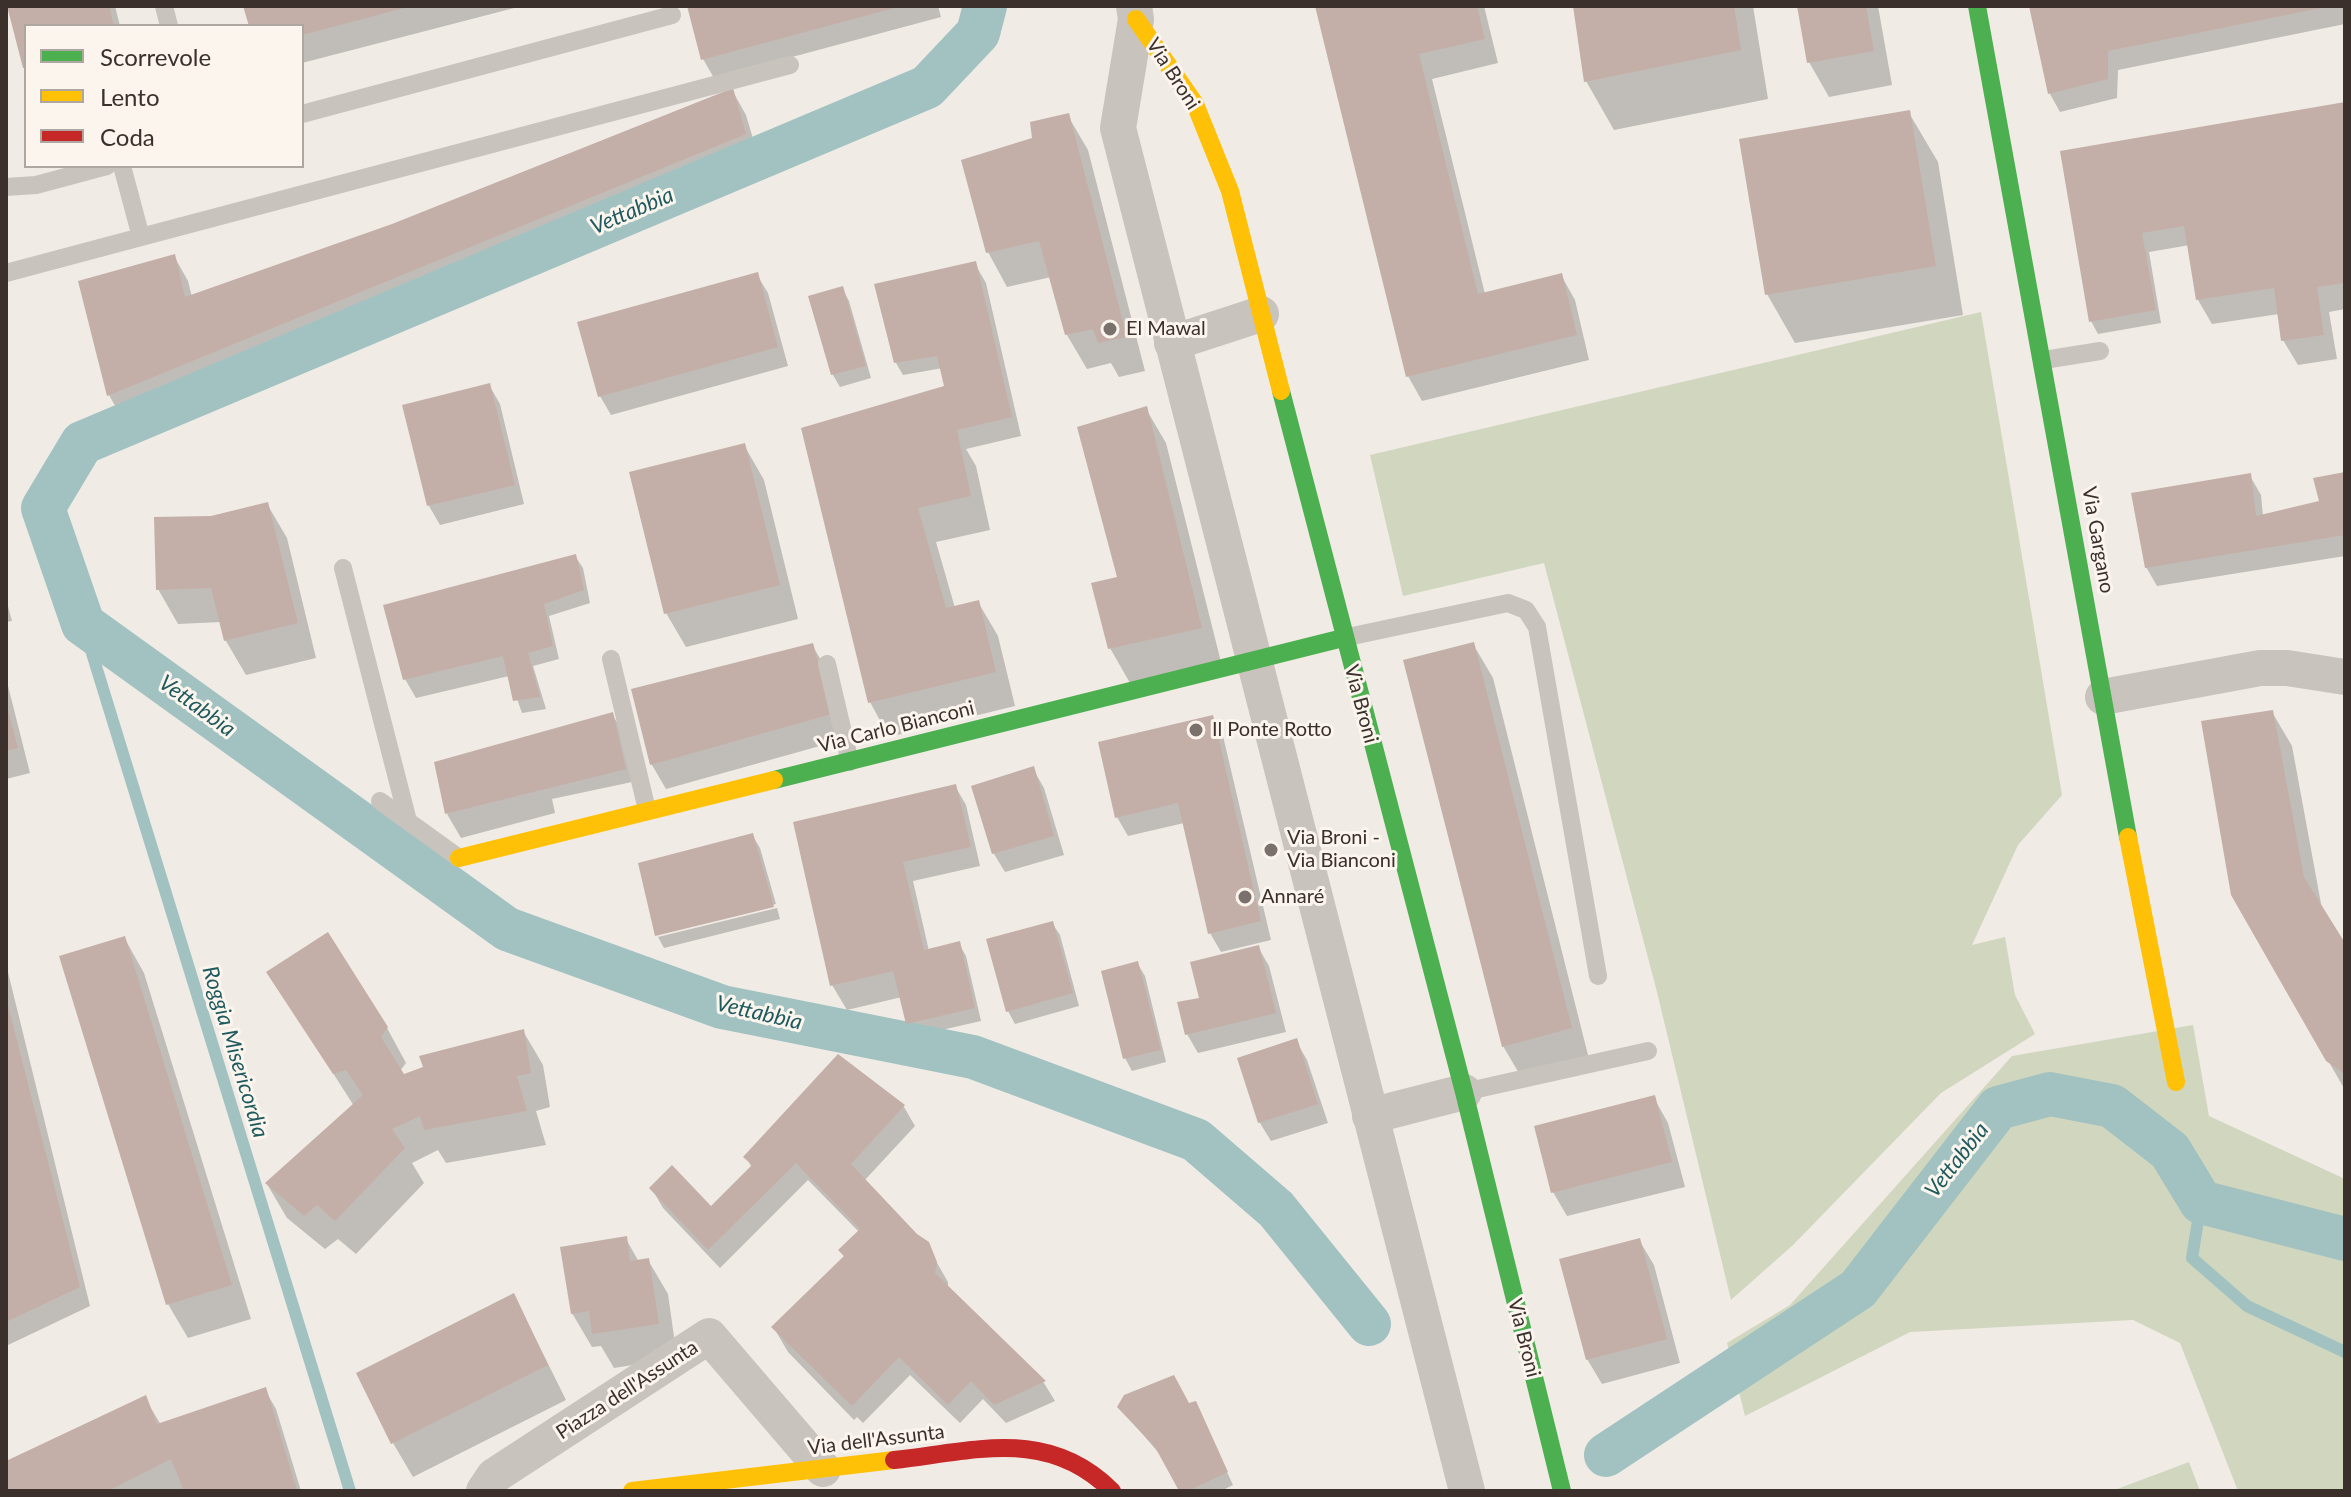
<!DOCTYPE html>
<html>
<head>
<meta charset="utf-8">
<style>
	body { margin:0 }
	#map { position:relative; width:2351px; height:1497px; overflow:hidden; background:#f0ebe5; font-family:Lato,sans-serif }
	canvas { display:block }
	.frame { position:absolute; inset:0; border:8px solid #3b302b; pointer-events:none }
	.legend { position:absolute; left:24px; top:24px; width:280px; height:144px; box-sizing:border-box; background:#fbf5ee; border:2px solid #aea6a0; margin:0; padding:10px 14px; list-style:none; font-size:24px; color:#3b302b }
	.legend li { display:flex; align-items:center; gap:16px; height:40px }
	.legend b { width:40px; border:2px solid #aea6a0 }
</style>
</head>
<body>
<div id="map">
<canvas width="2351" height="1497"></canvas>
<div class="frame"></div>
<ul class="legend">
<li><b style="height:10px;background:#4caf50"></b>Scorrevole</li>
<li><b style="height:10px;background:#ffc107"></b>Lento</li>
<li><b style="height:10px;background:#c62828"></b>Coda</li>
</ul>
</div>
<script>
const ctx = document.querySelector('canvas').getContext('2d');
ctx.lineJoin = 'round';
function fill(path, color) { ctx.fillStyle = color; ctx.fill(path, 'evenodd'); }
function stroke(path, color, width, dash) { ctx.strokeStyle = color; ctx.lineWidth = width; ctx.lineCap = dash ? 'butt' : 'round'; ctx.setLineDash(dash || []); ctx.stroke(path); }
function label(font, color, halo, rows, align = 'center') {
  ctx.font = font + ' Lato,sans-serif'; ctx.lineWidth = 6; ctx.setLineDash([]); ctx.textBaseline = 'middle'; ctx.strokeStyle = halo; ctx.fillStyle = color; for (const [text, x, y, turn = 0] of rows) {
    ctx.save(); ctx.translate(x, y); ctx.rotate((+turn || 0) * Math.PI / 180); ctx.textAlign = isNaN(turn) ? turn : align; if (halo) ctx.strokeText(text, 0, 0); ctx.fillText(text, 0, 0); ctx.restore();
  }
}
const green = new Path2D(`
	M 1981,312 L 2062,795 L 2018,845 L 1972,945 L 2005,937 L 2015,995 L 2035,1034 L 1941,1093 L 1793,1245 L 1731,1300 L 1657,992 L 1544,563 L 1403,596 L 1370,455 Z
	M 2193,1025 L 2209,1116 L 2345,1179 L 2345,1491 L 2238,1491 L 2180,1343 L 2133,1320 L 1910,1332 L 1745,1416 L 1727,1343 L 1790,1305 L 2012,1056 Z
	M 2189,1462 L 2200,1491 L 2112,1491 Z`);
const shadow = new Path2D(`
	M 9,6 L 115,6 L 120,26 L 26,26 L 26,70 Z
	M 245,6 L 522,6 L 302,63 L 302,26 L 251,26 Z
	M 689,6 L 938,6 L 941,17 L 714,78 L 703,59 Z
	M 1317,6 L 1484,6 L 1498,63 L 1432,79 L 1485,294 L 1561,275 L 1575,300 L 1589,360 L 1422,401 L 1408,376 Z
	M 1575,6 L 1753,6 L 1768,99 L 1614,130 L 1586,81 Z
	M 1799,6 L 1878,6 L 1892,85 L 1829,97 L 1809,62 Z
	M 2031,6 L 2345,6 L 2345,24 L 2118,70 L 2117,98 L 2060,112 L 2050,94 Z
	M 732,90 L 746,115 L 759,159 L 123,420 L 109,395 L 80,283 L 174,256 L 188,281 L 192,297 L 392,226 Z
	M 2345,104 L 2345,309 L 2329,312 L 2337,359 L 2298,365 L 2283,340 L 2279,314 L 2212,324 L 2198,300 L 2190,245 L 2149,252 L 2161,323 L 2098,334 L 2091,321 L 2062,152 Z
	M 1909,113 L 1938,162 L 1963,315 L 1795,343 L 1767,294 Z
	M 1068,116 L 1088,150 L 1145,371 L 1119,377 L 1111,363 L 1087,369 L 1067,335 L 1051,277 L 1007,287 L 988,252 L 1035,140 Z
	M 975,264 L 986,283 L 1021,436 L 966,449 L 976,466 L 990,530 L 936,542 L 955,608 L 978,602 L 998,636 L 1015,706 L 889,737 L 870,702 L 804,429 L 949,399 L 943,368 L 903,375 L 896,363 Z
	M 757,275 L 768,293 L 788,366 L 611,415 L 600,396 Z
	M 842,288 L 849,301 L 871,378 L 840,387 L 833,375 L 811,297 Z
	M 489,385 L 500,404 L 524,504 L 440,525 L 429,506 L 404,407 Z
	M 1146,409 L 1166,443 L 1221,662 L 1130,683 L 1110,648 Z
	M 744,445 L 764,480 L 798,619 L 686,647 L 666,613 Z
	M 2345,474 L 2345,556 L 2157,586 L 2146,567 L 2250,476 L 2261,495 L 2263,516 L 2321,502 Z
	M 267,504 L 287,538 L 316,658 L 246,675 L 226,641 L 221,622 L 178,624 L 158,589 L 211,518 Z
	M 575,556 L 583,568 L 590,603 L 549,616 L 559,659 L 533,666 L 546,709 L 522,713 L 509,676 L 416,698 L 405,679 Z
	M 6,599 L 12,621 L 6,622 Z
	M 1473,644 L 1493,678 L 1590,1063 L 1523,1080 L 1503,1046 Z
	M 812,645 L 827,670 L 845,739 L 666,789 L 652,765 L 634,690 Z
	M 6,678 L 30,773 L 6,779 Z
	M 2272,712 L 2292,746 L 2322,909 L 2345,946 L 2345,1090 L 2233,895 Z
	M 612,714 L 620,727 L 632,782 L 552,799 L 555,813 L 461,838 L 447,814 Z
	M 1212,717 L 1223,736 L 1271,940 L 1221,952 L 1210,933 L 1184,823 L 1128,836 L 1117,817 Z
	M 1033,769 L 1044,788 L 1064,855 L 1005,872 L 994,854 L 973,787 Z
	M 955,786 L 966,805 L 980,866 L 913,881 L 929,951 L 959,944 L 966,956 L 981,1021 L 915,1036 L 908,1024 L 902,997 L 847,1010 L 832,985 L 795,823 Z
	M 752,835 L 760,848 L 776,904 L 658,933 L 658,937 L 640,864 Z
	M 777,908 L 780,919 L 664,948 L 658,937 Z
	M 1052,923 L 1060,935 L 1079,1006 L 1015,1024 L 1008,1011 Z
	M 125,939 L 144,973 L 251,1319 L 188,1338 L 168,1304 Z
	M 1258,947 L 1269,966 L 1286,1032 L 1198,1053 L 1187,1034 L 1201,999 Z
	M 1137,963 L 1145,976 L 1166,1062 L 1132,1071 L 1125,1058 Z
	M 6,964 L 90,1306 L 6,1346 Z
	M 269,973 L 387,1028 L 406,1063 L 400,1071 L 403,1077 L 523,1031 L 543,1065 L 550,1107 L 536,1111 L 546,1145 L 446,1163 L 438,1150 L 412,1163 L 424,1183 L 356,1254 L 338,1239 L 325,1249 L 287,1218 L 267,1184 L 354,1106 Z
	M 1296,1041 L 1307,1060 L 1328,1123 L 1271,1141 L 1260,1123 L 1239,1059 Z
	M 838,1057 L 904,1107 L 915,1126 L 864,1181 L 933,1256 L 948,1282 L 948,1289 L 1044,1383 L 1055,1401 L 1006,1423 L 983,1399 L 960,1423 L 910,1375 L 863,1423 L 857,1417 L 854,1420 L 788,1352 L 774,1328 L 845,1258 L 840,1250 L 859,1232 L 808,1180 L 720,1268 L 663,1208 L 652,1189 L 711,1209 L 752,1168 L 746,1157 Z
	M 1654,1098 L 1668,1123 L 1685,1187 L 1567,1216 L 1553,1192 Z
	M 626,1239 L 639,1262 L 648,1260 L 668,1294 L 677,1358 L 614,1368 L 601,1346 L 592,1347 L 572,1313 Z
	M 1639,1240 L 1654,1265 L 1680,1363 L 1602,1384 L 1587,1359 Z
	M 514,1295 L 566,1400 L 413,1477 L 393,1443 Z
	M 265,1390 L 276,1409 L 301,1491 L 6,1491 L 6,1464 L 145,1398 L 161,1425 Z
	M 1195,1403 L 1233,1485 L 1221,1491 L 1182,1491 L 1164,1459 L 1119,1407 Z`);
const stream = new Path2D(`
	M 83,624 L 350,1491
	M 2201,1202 L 2192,1258 L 2247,1306 L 2345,1352`);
const canal = new Path2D(`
	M 985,6 L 978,33 L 927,87 L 82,443 L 43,508 L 83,624 L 507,929 L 722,1007 L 973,1057 L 1196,1140 L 1276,1209 L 1369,1324
	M 1606,1455 L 1858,1289 L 1998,1108 L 2050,1094 L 2112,1106 L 2170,1151 L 2201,1202 L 2345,1239`);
const building = new Path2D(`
	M 7,6 L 109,6 L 114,26 L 26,26 L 26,68 L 23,68 Z
	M 243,6 L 408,6 L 408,7 L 302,35 L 302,26 L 249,26 Z
	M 687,6 L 898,6 L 898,7 L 701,60 Z
	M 1315,6 L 1477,6 L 1485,39 L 1419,54 L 1478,294 L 1562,273 L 1577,335 L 1406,377 Z
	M 1573,6 L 1734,6 L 1741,50 L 1584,82 Z
	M 1797,6 L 1866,6 L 1874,51 L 1807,63 Z
	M 2029,6 L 2326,6 L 2326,7 L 2108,51 L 2108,79 L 2048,94 Z
	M 733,88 L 746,134 L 107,396 L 78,281 L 175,254 L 185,297 L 392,224 Z
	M 2345,102 L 2345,283 L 2317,287 L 2324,335 L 2281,341 L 2274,288 L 2196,300 L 2184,226 L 2142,233 L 2156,310 L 2089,322 L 2060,151 Z
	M 1910,110 L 1936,266 L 1765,295 L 1739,139 Z
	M 1069,113 L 1127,337 L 1098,343 L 1093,329 L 1065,335 L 1039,241 L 986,253 L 961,160 L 1032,138 L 1030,122 Z
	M 976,261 L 1012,417 L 957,430 L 971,496 L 918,508 L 946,608 L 979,600 L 996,672 L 868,703 L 801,428 L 944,386 L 937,356 L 894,363 L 874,284 Z
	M 758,272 L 778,347 L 598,397 L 577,322 Z
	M 843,286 L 866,366 L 831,375 L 808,296 Z
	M 490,383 L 515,485 L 427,506 L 402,405 Z
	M 1147,406 L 1202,628 L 1108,649 L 1091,583 L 1117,577 L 1077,427 Z
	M 745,443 L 780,585 L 664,614 L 629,472 Z
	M 2345,472 L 2345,535 L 2145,568 L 2131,493 L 2251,473 L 2256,516 L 2319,501 L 2313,478 Z
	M 268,502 L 298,623 L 224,641 L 211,588 L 156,590 L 154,517 L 211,516 Z
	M 576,554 L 584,590 L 544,604 L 553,646 L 528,653 L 540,697 L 513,701 L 503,656 L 403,680 L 383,605 Z
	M 1474,642 L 1572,1028 L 1502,1047 L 1403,660 Z
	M 813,643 L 832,714 L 650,765 L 631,689 Z
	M 7,707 L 18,748 L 6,751 L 6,708 Z
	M 2273,710 L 2304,877 L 2345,943 L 2345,1074 L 2326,1061 L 2231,895 L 2201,721 Z
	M 613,712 L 626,769 L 445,814 L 434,762 Z
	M 1213,715 L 1261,921 L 1208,934 L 1178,803 L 1115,818 L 1098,742 Z
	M 1034,766 L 1054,836 L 992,854 L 971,786 Z
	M 956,784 L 971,847 L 903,862 L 924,950 L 960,941 L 975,1008 L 906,1024 L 893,971 L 830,986 L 793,822 Z
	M 753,833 L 774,907 L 655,936 L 638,863 Z
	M 1053,921 L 1073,993 L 1006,1012 L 986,939 Z
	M 328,932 L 388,1027 L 381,1037 L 404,1074 L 423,1067 L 419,1056 L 524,1029 L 531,1073 L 517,1076 L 527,1111 L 424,1130 L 420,1116 L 392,1129 L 405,1148 L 335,1221 L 317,1205 L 304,1216 L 265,1183 L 363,1095 L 346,1070 L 333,1074 L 266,972 Z
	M 125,936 L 232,1285 L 166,1305 L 59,956 Z
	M 1259,945 L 1276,1013 L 1185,1035 L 1177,1002 L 1199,998 L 1190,962 Z
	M 1138,961 L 1161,1050 L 1123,1059 L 1101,971 Z
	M 6,998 L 80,1287 L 6,1322 Z
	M 1297,1038 L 1318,1104 L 1258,1123 L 1237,1058 Z
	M 838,1054 L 905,1105 L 851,1164 L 917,1234 L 929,1242 L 937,1262 L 935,1273 L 1046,1381 L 994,1405 L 971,1381 L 948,1405 L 899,1357 L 852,1406 L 771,1327 L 844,1256 L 838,1250 L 860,1229 L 796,1163 L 708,1250 L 649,1188 L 672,1165 L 711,1206 L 752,1165 L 743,1157 Z
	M 1655,1095 L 1672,1162 L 1551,1193 L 1534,1126 Z
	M 627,1236 L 630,1261 L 649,1258 L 659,1324 L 592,1334 L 589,1311 L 571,1314 L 560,1247 Z
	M 1640,1238 L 1667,1339 L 1586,1360 L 1559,1259 Z
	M 514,1293 L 548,1365 L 391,1444 L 356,1373 Z
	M 1174,1375 L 1189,1403 L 1196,1401 L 1228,1472 L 1188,1491 L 1179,1491 L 1155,1447 L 1117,1407 L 1124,1395 Z
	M 266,1387 L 297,1491 L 184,1491 L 171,1459 L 108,1491 L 6,1491 L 6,1461 L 146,1395 L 157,1424 Z`);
const lane = new Path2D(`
	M 164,6 L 169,26
	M 302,114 L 672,15
	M 122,166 L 141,237 L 790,65
	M 6,187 L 36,185 L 107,166
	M 6,273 L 141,237
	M 2044,360 L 2100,351
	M 343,568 L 408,821
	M 1343,638 L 1508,603 L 1526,610 L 1537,627 L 1598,976
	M 611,659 L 647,810
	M 827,664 L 850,762
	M 380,801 L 459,858
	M 1464,1092 L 1648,1051`);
const street = new Path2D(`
	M 1134,6 L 1136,19 L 1118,128 L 1467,1491
	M 1172,343 L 1261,314
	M 2103,697 L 2260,668 L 2287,668 L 2345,677
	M 1370,1116 L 1464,1092
	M 484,1491 L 494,1476 L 709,1336 L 823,1469`);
const fast = new Path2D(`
	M 1977,6 L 2128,837
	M 1281,391 L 1464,1092 L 1562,1491
	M 774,780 L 1343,638`);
const slow = new Path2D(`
	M 1136,19 L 1195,104 L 1230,191 L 1281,391
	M 2128,837 L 2176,1082
	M 459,858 L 774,780
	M 632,1491 L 894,1460`);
const jam = new Path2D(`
	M 894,1460 C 975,1451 1048,1427 1112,1491`);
const markers = [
	[1110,329,8,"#7a716c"],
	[1196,730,8,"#7a716c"],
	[1271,850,8,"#7a716c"],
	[1245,897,8,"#7a716c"]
];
const streetNames = [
	["Via Broni",1173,74,57],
	["Via Gargano",2098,540,80],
	["Via Broni",1361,704,75],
	["Via Carlo Bianconi",896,727,-14],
	["Via Broni",1524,1338,76],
	["Piazza dell'Assunta",627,1390,-33],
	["Via dell'Assunta",876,1440,-7]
];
const poiNames = [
	["El Mawal",1126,329],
	["Il Ponte Rotto",1212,730],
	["Via Broni -",1287,838],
	["Via Bianconi",1287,861],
	["Annaré",1261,897]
];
const waterNames = [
	["Vettabbia",632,211,-23],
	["Vettabbia",197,706,36],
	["Vettabbia",759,1013,13],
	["Roggia Misericordia",235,1052,73],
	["Vettabbia",1957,1160,-52]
];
fill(green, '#d1d6bf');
fill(shadow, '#0003');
stroke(stream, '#a1c2c1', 12);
stroke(canal, '#a1c2c1', 44);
fill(building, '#c3afa7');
stroke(lane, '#c9c3be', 18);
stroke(street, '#c9c3be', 36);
stroke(fast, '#4caf50', 18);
stroke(slow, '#ffc107', 18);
stroke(jam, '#c62828', 18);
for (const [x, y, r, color] of markers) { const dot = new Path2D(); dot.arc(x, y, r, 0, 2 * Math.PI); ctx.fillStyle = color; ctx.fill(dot); stroke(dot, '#fbf5ee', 3); }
label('20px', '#3b302b', '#fbf5ee', streetNames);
label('20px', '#3b302b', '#fbf5ee', poiNames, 'left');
label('italic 22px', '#1f5a5e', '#fbf5ee', waterNames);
</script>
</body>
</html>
